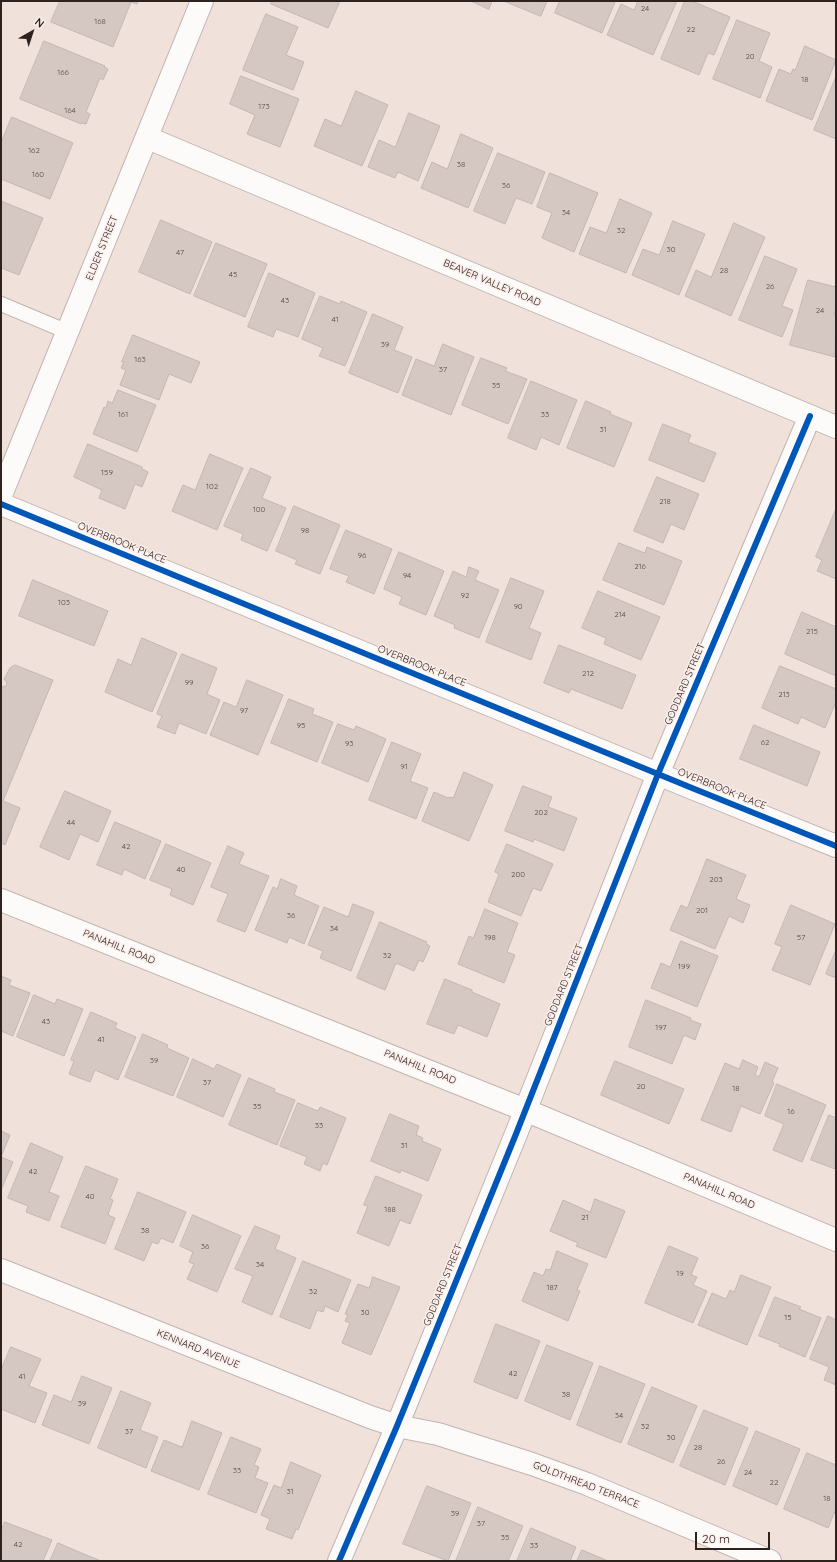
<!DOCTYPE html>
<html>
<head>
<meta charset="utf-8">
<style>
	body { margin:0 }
	#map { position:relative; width:837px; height:1562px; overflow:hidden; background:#f1e1db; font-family:Quicksand,sans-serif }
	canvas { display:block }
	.frame { position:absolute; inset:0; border:2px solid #2d221e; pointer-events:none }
	.north { position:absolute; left:12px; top:12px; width:40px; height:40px; -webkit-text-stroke:3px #fbeeea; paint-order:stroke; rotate:39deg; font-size:11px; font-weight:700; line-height:16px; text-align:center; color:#2d221e }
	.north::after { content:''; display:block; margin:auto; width:14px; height:18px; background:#2d221e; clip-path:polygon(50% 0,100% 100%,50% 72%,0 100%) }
	.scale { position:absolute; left:695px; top:1532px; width:75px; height:18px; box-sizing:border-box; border:2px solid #2d221e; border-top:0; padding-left:5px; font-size:12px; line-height:14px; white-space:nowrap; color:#2d221e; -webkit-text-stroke:3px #fbeeea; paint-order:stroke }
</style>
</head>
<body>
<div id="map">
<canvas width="837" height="1562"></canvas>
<div class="frame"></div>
<div class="north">N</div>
<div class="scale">20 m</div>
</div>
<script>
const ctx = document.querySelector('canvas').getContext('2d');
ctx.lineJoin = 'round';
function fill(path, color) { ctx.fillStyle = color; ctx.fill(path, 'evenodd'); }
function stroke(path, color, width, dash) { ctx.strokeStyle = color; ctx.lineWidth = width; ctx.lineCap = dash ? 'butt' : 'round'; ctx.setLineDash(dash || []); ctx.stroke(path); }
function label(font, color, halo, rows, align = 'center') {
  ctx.font = font + ' Quicksand,sans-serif'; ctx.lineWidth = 3; ctx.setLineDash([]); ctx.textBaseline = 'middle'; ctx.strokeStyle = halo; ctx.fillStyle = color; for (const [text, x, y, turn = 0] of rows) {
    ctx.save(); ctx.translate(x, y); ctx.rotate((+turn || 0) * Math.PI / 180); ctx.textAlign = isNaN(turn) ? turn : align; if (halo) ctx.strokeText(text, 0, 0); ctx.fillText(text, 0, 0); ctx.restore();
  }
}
const building = new Path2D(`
	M 60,1 L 138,1 L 137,4 L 131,2 L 113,47 L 51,22 Z
	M 272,1 L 340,1 L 328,28 L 271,4 Z
	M 471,1 L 492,1 L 489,9 Z
	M 504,1 L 547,1 L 541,16 Z
	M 560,1 L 613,1 L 615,2 L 602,33 L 555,13 Z
	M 638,1 L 677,1 L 653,55 L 607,35 L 621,4 L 634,10 Z
	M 685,1 L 692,1 L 730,17 L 714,55 L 708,53 L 699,75 L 661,59 Z
	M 266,14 L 298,27 L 286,55 L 304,62 L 293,90 L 243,70 Z
	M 737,20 L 770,33 L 759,61 L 772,67 L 760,98 L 713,79 Z
	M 44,41 L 105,66 L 104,67 L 108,69 L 103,80 L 100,78 L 86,112 L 90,114 L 86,124 L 82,123 L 81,124 L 20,99 Z
	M 805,46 L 836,60 L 812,120 L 766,101 L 779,69 L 791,74 L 793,69 L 795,70 Z
	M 241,76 L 299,99 L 280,147 L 247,134 L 255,115 L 230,104 Z
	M 836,77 L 836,139 L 814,130 Z
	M 356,91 L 388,105 L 362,166 L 314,146 L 325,119 L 341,126 Z
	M 409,113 L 440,126 L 418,181 L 398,172 L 395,178 L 368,167 L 379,140 L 395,147 Z
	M 12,117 L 73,143 L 50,199 L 1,179 L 1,143 Z
	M 461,134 L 493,148 L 468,208 L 421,188 L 432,162 L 447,169 Z
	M 498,153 L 545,172 L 532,204 L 516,198 L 505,224 L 474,211 Z
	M 550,173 L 598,193 L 574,252 L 542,238 L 552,213 L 537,207 Z
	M 620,199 L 652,213 L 626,273 L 579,254 L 590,227 L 606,233 Z
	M 1,201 L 43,218 L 19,275 L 1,268 Z
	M 161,220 L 212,242 L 190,294 L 139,272 Z
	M 673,221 L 705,234 L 679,295 L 632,275 L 643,249 L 659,255 Z
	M 734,223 L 765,237 L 731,316 L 685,296 L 696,270 L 711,277 Z
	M 216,243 L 267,264 L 245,317 L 194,296 Z
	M 765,256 L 797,269 L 782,306 L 793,310 L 782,337 L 739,320 Z
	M 269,273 L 315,293 L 298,337 L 276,329 L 273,337 L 248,327 Z
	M 808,280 L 836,287 L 836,307 L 834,315 L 836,316 L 835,357 L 790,345 Z
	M 320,296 L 340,304 L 341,301 L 367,312 L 345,366 L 319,356 L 323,348 L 302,339 Z
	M 373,314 L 403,327 L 394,350 L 412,357 L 398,393 L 349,373 Z
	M 133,335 L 200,362 L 191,383 L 169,374 L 159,400 L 120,385 L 126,370 L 121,368 L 124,362 L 122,362 Z
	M 443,344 L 474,357 L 451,415 L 402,395 L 416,359 L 434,366 Z
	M 481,358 L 507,368 L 505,371 L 527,379 L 508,424 L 462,405 Z
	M 531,381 L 577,400 L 559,445 L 541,437 L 536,450 L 508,438 Z
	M 118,390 L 156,405 L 137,452 L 93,434 L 104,407 L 106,408 L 108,401 L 112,403 Z
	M 586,401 L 611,412 L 610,414 L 632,423 L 614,467 L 567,448 Z
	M 663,424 L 691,435 L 688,442 L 716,453 L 704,482 L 649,460 Z
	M 88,444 L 142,467 L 142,469 L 148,472 L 142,487 L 135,484 L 125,509 L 99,498 L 102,490 L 74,477 Z
	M 210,454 L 243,468 L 217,530 L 172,511 L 183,485 L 195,490 Z
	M 251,468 L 271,477 L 262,498 L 286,508 L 267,551 L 241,540 L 243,534 L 224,526 Z
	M 657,477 L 699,494 L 684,530 L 671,524 L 663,543 L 634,531 Z
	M 294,506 L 340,525 L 320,574 L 295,564 L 297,560 L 276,551 Z
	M 836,509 L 836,579 L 817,571 L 822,560 L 816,557 Z
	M 346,530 L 392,549 L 374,594 L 346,582 L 349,576 L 330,569 Z
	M 619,543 L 645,553 L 647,547 L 682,561 L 664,605 L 603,580 Z
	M 399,552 L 444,571 L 426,615 L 399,604 L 402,597 L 384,589 Z
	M 469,567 L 479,571 L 475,580 L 499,590 L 479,638 L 454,628 L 455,625 L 434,616 L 453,571 L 466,577 Z
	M 511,578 L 544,591 L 529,628 L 541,633 L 531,660 L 486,642 Z
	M 33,580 L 108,611 L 94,646 L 19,616 Z
	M 598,591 L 660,617 L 641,660 L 604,644 L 606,638 L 582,628 Z
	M 802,612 L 836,627 L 836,676 L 785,654 Z
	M 142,638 L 177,653 L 152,712 L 105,692 L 118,659 L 131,665 Z
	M 559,645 L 636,675 L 622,709 L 571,689 L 569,693 L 544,683 Z
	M 182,654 L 217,668 L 207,694 L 220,700 L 206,734 L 179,723 L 175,734 L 157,727 L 162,716 L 157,714 Z
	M 15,665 L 53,680 L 3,801 L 20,808 L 5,845 L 1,843 L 1,688 L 3,686 L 5,687 L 7,683 L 4,679 L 10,668 Z
	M 780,666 L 836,689 L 836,702 L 825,728 L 801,717 L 798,724 L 762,708 Z
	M 247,680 L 283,695 L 258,755 L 210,735 L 224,702 L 236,707 Z
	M 289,699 L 314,709 L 312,714 L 333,722 L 317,762 L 271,743 Z
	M 338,724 L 354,730 L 356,726 L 386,739 L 368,782 L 322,763 Z
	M 754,725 L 820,752 L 807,786 L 740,759 Z
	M 392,742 L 421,754 L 410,781 L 428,788 L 416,819 L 369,800 Z
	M 464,772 L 493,785 L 469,841 L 422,821 L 434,792 L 448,798 L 449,797 L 453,798 Z
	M 523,786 L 552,797 L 548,807 L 577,818 L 564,851 L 534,839 L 533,842 L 505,831 Z
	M 65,791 L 111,811 L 98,842 L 80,834 L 69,860 L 40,847 Z
	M 115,822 L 161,841 L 145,879 L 124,869 L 122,875 L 97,865 Z
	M 166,844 L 211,863 L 193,905 L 170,895 L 172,889 L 150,880 Z
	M 507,844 L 553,864 L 541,891 L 533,888 L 521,916 L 488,902 L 499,874 L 495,872 Z
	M 228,846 L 244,853 L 239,864 L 269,876 L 245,932 L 217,921 L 228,894 L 211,887 Z
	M 707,859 L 746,875 L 736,899 L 750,905 L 743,923 L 729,916 L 715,949 L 670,930 L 681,905 L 687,908 Z
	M 281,879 L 297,886 L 294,895 L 319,906 L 304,944 L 289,937 L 287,943 L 255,930 L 273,887 L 277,889 Z
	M 353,904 L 374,912 L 351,971 L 320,958 L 323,951 L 308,945 L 324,907 L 348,917 Z
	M 791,905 L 835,924 L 810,985 L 772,970 L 782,947 L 775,944 Z
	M 485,909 L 518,923 L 507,952 L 515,955 L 504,983 L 458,964 L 469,936 L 473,938 Z
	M 380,922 L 427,942 L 426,944 L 430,946 L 423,962 L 419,960 L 414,971 L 396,963 L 385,990 L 357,978 Z
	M 681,941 L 718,956 L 697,1007 L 651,988 L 661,963 L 670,967 Z
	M 836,950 L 836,978 L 826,974 Z
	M 1,976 L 11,980 L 9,985 L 30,993 L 13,1036 L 1,1031 Z
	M 445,979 L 472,990 L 472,992 L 500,1004 L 487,1037 L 458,1025 L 454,1034 L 427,1024 Z
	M 34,995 L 55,1004 L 57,999 L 83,1009 L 64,1056 L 17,1037 Z
	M 646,1000 L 691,1018 L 690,1020 L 701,1024 L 695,1040 L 684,1035 L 672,1064 L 629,1047 Z
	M 91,1012 L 117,1023 L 115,1028 L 136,1037 L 118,1080 L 95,1070 L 90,1082 L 69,1074 L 74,1061 L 71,1060 Z
	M 143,1034 L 168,1045 L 167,1048 L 189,1058 L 173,1096 L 125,1077 Z
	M 193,1059 L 214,1069 L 217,1064 L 241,1075 L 223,1117 L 177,1097 Z
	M 743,1060 L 758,1067 L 755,1075 L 759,1077 L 765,1062 L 778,1068 L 772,1082 L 774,1083 L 760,1114 L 741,1106 L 731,1132 L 701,1120 L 725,1063 L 739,1069 Z
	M 615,1061 L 684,1089 L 669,1124 L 601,1095 Z
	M 249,1078 L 275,1089 L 274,1092 L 295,1100 L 277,1145 L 229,1125 Z
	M 777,1084 L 826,1105 L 802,1162 L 773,1150 L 784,1124 L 765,1116 Z
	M 298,1103 L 318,1111 L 320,1107 L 346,1118 L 327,1165 L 323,1163 L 320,1171 L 304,1164 L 307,1157 L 280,1146 Z
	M 390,1114 L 419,1126 L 416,1135 L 423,1138 L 422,1141 L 441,1149 L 428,1181 L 401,1170 L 400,1173 L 371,1161 Z
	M 829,1115 L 836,1118 L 835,1169 L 811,1160 Z
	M 1,1131 L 10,1135 L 1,1157 L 13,1162 L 1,1190 Z
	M 31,1143 L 63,1157 L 49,1192 L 59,1196 L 49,1221 L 26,1212 L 28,1206 L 8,1198 Z
	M 86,1166 L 118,1179 L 110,1199 L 113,1200 L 108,1215 L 115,1218 L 105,1244 L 61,1227 Z
	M 376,1176 L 422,1195 L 410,1224 L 400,1220 L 389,1246 L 357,1233 L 368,1206 L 364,1205 Z
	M 138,1192 L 186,1212 L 173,1243 L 161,1238 L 158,1244 L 152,1242 L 144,1261 L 115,1249 Z
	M 595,1199 L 625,1211 L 606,1258 L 576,1246 L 578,1243 L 550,1231 L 563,1200 L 590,1212 Z
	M 193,1215 L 241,1236 L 217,1292 L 187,1279 L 194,1264 L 189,1262 L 193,1252 L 180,1246 Z
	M 255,1226 L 280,1236 L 275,1249 L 296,1258 L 272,1315 L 242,1302 L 253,1276 L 235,1269 Z
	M 669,1246 L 698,1258 L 691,1275 L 697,1277 L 693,1285 L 707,1291 L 693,1323 L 645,1303 Z
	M 557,1251 L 588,1264 L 577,1290 L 580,1291 L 568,1321 L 522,1301 L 534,1272 L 543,1276 L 546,1269 L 550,1270 Z
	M 303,1261 L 351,1280 L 338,1312 L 325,1306 L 323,1312 L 317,1310 L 310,1329 L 280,1317 Z
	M 741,1275 L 771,1287 L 747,1345 L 698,1325 L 712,1293 L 726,1299 L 730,1290 L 734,1292 Z
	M 373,1277 L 400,1287 L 371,1355 L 342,1343 L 350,1323 L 345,1321 L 348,1315 L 345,1314 L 358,1284 L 369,1288 Z
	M 775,1297 L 801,1307 L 799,1309 L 821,1318 L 805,1357 L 779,1346 L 780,1344 L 759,1336 Z
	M 828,1316 L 836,1320 L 836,1385 L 824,1380 L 829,1367 L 810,1359 Z
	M 496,1324 L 540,1341 L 517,1399 L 474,1382 Z
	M 547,1345 L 593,1363 L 570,1420 L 525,1401 Z
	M 11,1347 L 41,1359 L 29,1386 L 47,1393 L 35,1423 L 1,1409 L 1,1370 Z
	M 600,1366 L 645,1384 L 621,1443 L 577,1425 Z
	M 82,1376 L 112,1388 L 89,1444 L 42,1425 L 54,1395 L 71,1402 Z
	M 652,1387 L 697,1406 L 673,1463 L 628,1444 Z
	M 121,1391 L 151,1403 L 140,1430 L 158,1437 L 146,1468 L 98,1448 Z
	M 704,1410 L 748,1428 L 725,1485 L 680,1466 Z
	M 192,1421 L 222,1433 L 199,1490 L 151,1471 L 164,1440 L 182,1447 Z
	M 756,1431 L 800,1449 L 777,1505 L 733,1486 Z
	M 231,1437 L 261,1449 L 254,1465 L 259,1467 L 255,1478 L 268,1483 L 256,1513 L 208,1494 Z
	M 807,1453 L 836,1465 L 836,1509 L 828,1528 L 784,1509 Z
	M 291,1462 L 321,1475 L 298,1530 L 296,1529 L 292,1539 L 266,1529 L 270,1519 L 261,1515 L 274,1485 L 281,1488 Z
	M 427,1486 L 471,1503 L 448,1561 L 403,1544 Z
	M 478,1507 L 523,1526 L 508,1561 L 456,1561 Z
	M 5,1522 L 52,1540 L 43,1561 L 1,1561 L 1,1531 Z
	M 531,1528 L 576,1547 L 570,1561 L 517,1561 Z
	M 58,1543 L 79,1552 L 101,1561 L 50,1561 Z
	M 582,1550 L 608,1561 L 577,1561 Z`);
const service = new Path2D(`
	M 1,304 L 68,332`);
const minor = new Path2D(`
	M 148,138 L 836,427
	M 1,495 L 202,1
	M 1,900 L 525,1110 L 836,1240
	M 1,1270 L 370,1417 L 397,1426 L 438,1434 L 532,1464 L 587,1484 L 770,1561
	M 339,1561 L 397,1426 L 516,1134 L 658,774 L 810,416`);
const tertiary = new Path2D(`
	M 1,504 L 692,788 L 836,846`);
const cycleway = new Path2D(`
	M 1,504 L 692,788 L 836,846
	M 339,1561 L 397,1426 L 516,1134 L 658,774 L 810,416`);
const numberNames = [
	["24",645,9],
	["168",100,22],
	["22",691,30],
	["20",750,57],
	["166",63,73],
	["18",805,80],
	["173",264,107],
	["164",70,111],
	["162",34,151],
	["38",461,165],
	["160",38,175],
	["36",506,186],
	["34",566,213],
	["32",621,231],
	["30",671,250],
	["47",180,253],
	["28",724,271],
	["45",233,275],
	["26",770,287],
	["43",285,301],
	["24",820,311],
	["41",335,320],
	["39",385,345],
	["163",140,360],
	["37",443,370],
	["35",496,386],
	["161",123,415],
	["33",545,415],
	["31",603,430],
	["159",107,473],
	["102",212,487],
	["218",665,502],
	["100",259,510],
	["98",305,531],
	["96",362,556],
	["216",640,567],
	["94",407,576],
	["92",465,596],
	["103",64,603],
	["90",518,607],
	["214",620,615],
	["215",812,632],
	["212",588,674],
	["99",189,683],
	["213",784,695],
	["97",244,711],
	["95",301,726],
	["62",765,743],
	["93",349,744],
	["91",404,767],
	["202",541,813],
	["44",71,823],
	["42",126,847],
	["40",181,870],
	["200",518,875],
	["203",716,880],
	["201",702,911],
	["36",291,916],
	["34",334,929],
	["198",490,938],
	["57",801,938],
	["32",387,956],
	["199",684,967],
	["43",46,1022],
	["197",661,1028],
	["41",101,1040],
	["39",154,1061],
	["37",207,1083],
	["20",641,1087],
	["18",736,1089],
	["35",257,1107],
	["16",791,1112],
	["33",319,1126],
	["31",404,1146],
	["42",33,1172],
	["40",90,1197],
	["188",390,1210],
	["21",585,1218],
	["38",145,1231],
	["36",205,1247],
	["34",260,1265],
	["19",680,1274],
	["187",552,1288],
	["32",313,1292],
	["30",365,1313],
	["15",788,1318],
	["42",513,1374],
	["41",22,1377],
	["38",566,1395],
	["39",82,1404],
	["34",619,1416],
	["32",645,1427],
	["37",129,1432],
	["30",671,1438],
	["28",698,1448],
	["26",721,1462],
	["33",237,1471],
	["24",748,1473],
	["22",774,1483],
	["31",290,1492],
	["18",827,1499],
	["39",455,1514],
	["37",481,1524],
	["35",505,1538],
	["42",18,1545],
	["33",534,1546]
];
const streetNames = [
	["ELDER STREET",102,248,-68],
	["BEAVER VALLEY ROAD",492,283,23],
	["OVERBROOK PLACE",122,543,22],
	["OVERBROOK PLACE",422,666,22],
	["GODDARD STREET",685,684,-67],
	["OVERBROOK PLACE",722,789,22],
	["PANAHILL ROAD",119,947,22],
	["GODDARD STREET",564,985,-68],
	["PANAHILL ROAD",420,1067,22],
	["PANAHILL ROAD",719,1191,23],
	["GODDARD STREET",443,1285,-68],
	["KENNARD AVENUE",198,1349,22],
	["GOLDTHREAD TERRACE",586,1485,21]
];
fill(building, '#d5c8c3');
stroke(building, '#c3b7b2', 1);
stroke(service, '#c1b4af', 16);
stroke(minor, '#c1b4af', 24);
stroke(tertiary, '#c1b4af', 24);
stroke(service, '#fdfafa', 14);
stroke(minor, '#fdfafa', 22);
stroke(tertiary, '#fdfafa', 22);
stroke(cycleway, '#0057b8', 6);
label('8px', '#574c47', null, numberNames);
label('10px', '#2d221e', '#fbeeea', streetNames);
</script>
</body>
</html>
